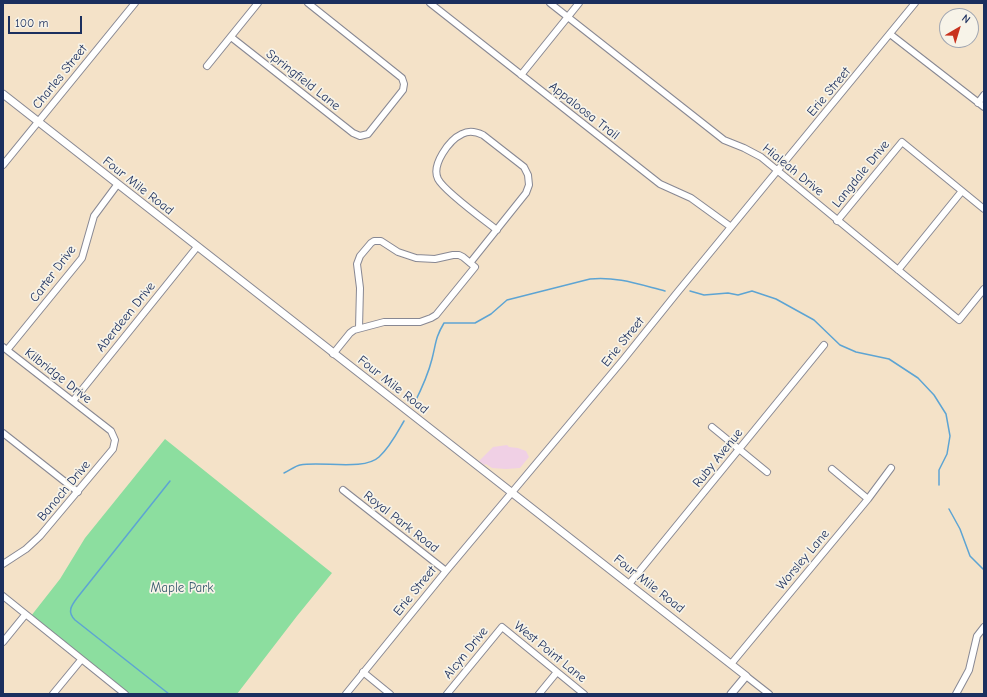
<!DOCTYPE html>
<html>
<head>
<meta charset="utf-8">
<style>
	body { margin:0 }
	#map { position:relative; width:987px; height:697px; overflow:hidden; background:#f4e2c8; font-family:"Comic Neue",sans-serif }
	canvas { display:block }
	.frame { position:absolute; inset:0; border:4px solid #1b2f5e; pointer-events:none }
	.north { position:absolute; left:939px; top:8px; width:40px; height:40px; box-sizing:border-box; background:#f7f3e8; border:1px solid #9fa5b1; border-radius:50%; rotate:38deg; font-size:11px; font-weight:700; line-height:16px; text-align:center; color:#1b2f5e }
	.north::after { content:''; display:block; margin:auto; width:14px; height:18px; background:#c8321e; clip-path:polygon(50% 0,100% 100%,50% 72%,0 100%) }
	.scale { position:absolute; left:8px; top:16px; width:74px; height:18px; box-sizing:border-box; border:2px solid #1b2f5e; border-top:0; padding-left:5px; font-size:12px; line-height:14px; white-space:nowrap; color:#1b2f5e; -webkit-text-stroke:3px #f7f3e8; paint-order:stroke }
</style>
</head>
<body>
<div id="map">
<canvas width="987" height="697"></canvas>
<div class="frame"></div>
<div class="north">N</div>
<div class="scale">100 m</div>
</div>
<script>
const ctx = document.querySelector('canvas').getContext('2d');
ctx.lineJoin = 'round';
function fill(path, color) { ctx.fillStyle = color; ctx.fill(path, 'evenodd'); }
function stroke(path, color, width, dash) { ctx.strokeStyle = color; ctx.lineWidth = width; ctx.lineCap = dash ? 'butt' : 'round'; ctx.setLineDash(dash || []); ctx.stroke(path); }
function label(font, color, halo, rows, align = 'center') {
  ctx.font = font + ' "Comic Neue",sans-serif'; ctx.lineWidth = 3.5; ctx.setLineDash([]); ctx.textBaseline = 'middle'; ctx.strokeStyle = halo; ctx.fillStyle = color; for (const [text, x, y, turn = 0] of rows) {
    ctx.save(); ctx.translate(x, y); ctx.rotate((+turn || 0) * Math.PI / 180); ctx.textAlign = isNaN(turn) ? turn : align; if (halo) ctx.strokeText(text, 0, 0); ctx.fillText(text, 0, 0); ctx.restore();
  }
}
const built = new Path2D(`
	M 507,445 L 509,447 L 518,448 L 526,451 L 529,457 L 520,468 L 506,469 L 492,468 L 486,464 L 484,465 L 479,461 L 493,447 Z`);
const green = new Path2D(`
	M 165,439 L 332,573 L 297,616 L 237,694 L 129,694 L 31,616 L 60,579 L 85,538 Z`);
const stream = new Path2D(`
	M 690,291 L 704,295 L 728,293 L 738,295 L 752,291 L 776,299 L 814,320 L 840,345 L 856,352 L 889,359 L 918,378 L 934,395 L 946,414 L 950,436 L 947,454 L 939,470 L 939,485
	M 414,404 C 421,390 428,375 432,359 C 436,344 435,338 444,323 L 475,323 L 491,314 L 507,300 L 590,279 C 616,276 641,285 665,291
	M 284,473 C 289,471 295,466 300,465 C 322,461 364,471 379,457 C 390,447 397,433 404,421
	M 949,509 L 960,529 L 970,556 L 984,570
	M 169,694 L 75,620 C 67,612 71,606 77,598 L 170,481`);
const minor = new Path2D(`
	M 430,3 L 660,184 L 691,198 L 731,227
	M 550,3 L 724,140 L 744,148 L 761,157 L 959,320 L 984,289
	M 890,34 L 984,107
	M 231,37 L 353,133 L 360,136 L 368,134 L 403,90 L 404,84 L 402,78 L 308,3
	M 207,66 L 258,3
	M 521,75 L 579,3
	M 978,103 L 984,95
	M 3,165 L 135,3
	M 837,221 L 902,142 L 984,209
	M 470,263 L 526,193 L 529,185 L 528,175 L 524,167 L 483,135 C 477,132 469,130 462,134 C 449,140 431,165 438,179 C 444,191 484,220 497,230
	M 898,270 L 962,191
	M 3,347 L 111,431 L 115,440 L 113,449 L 40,536 L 26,549 L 3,564
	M 7,350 L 82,258 L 94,216 L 117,185
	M 333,354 L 350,333 L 354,330 L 384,322 L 420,322 L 431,318 L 436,315 L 475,267 L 463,257 L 459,255 L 453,255 L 435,259 L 416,258 L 398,252 L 381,241 L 374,241 L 371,243 L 360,256 L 357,264 L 360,288 L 359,328
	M 73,401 L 197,247
	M 712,427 L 767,472
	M 3,433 L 78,492
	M 832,469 L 868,499
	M 343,490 L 446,571
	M 629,584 L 824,345
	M 3,596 L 125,694
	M 3,642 L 25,615
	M 731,664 L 868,499 L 891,468
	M 363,672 L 390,694
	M 746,676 L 769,694
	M 53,694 L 81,660
	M 346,694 L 446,571 L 623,360 L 676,294 L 915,3
	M 447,694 L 502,627 L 584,694
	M 539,694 L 557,672
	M 956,694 L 969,670 L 977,636 L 984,627`);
const major = new Path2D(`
	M 3,94 L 746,676 L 731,694`);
const streetNames = [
	["Charles Street",60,77,-51],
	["Springfield Lane",303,80,38],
	["Erie Street",829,92,-50],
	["Appaloosa Trail",584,111,38],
	["Hialeah Drive",793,170,39],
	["Langdale Drive",861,174,-51],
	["Four Mile Road",138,186,38],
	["Carter Drive",53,274,-53],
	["Aberdeen Drive",126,317,-51],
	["Erie Street",623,342,-51],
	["Kilbridge Drive",58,376,38],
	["Four Mile Road",393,385,38],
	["Ruby Avenue",718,458,-51],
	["Banoch Drive",64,491,-50],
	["Royal Park Road",401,522,38],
	["Worsley Lane",803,560,-50],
	["Four Mile Road",649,584,38],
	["Erie Street",415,591,-51],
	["West Point Lane",550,652,39],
	["Alcyn Drive",466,653,-51]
];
const parkNames = [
	["Maple Park",182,588]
];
fill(built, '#f0d0e5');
fill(green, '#8cde9f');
stroke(stream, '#5da4d3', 1.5);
stroke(minor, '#888893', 8);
stroke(major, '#888893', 9);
stroke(minor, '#fff', 6);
stroke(major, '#fff', 7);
label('13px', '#1b2f5e', '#f7f3e8', streetNames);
label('13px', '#375b6e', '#f7f3e8', parkNames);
</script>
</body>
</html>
